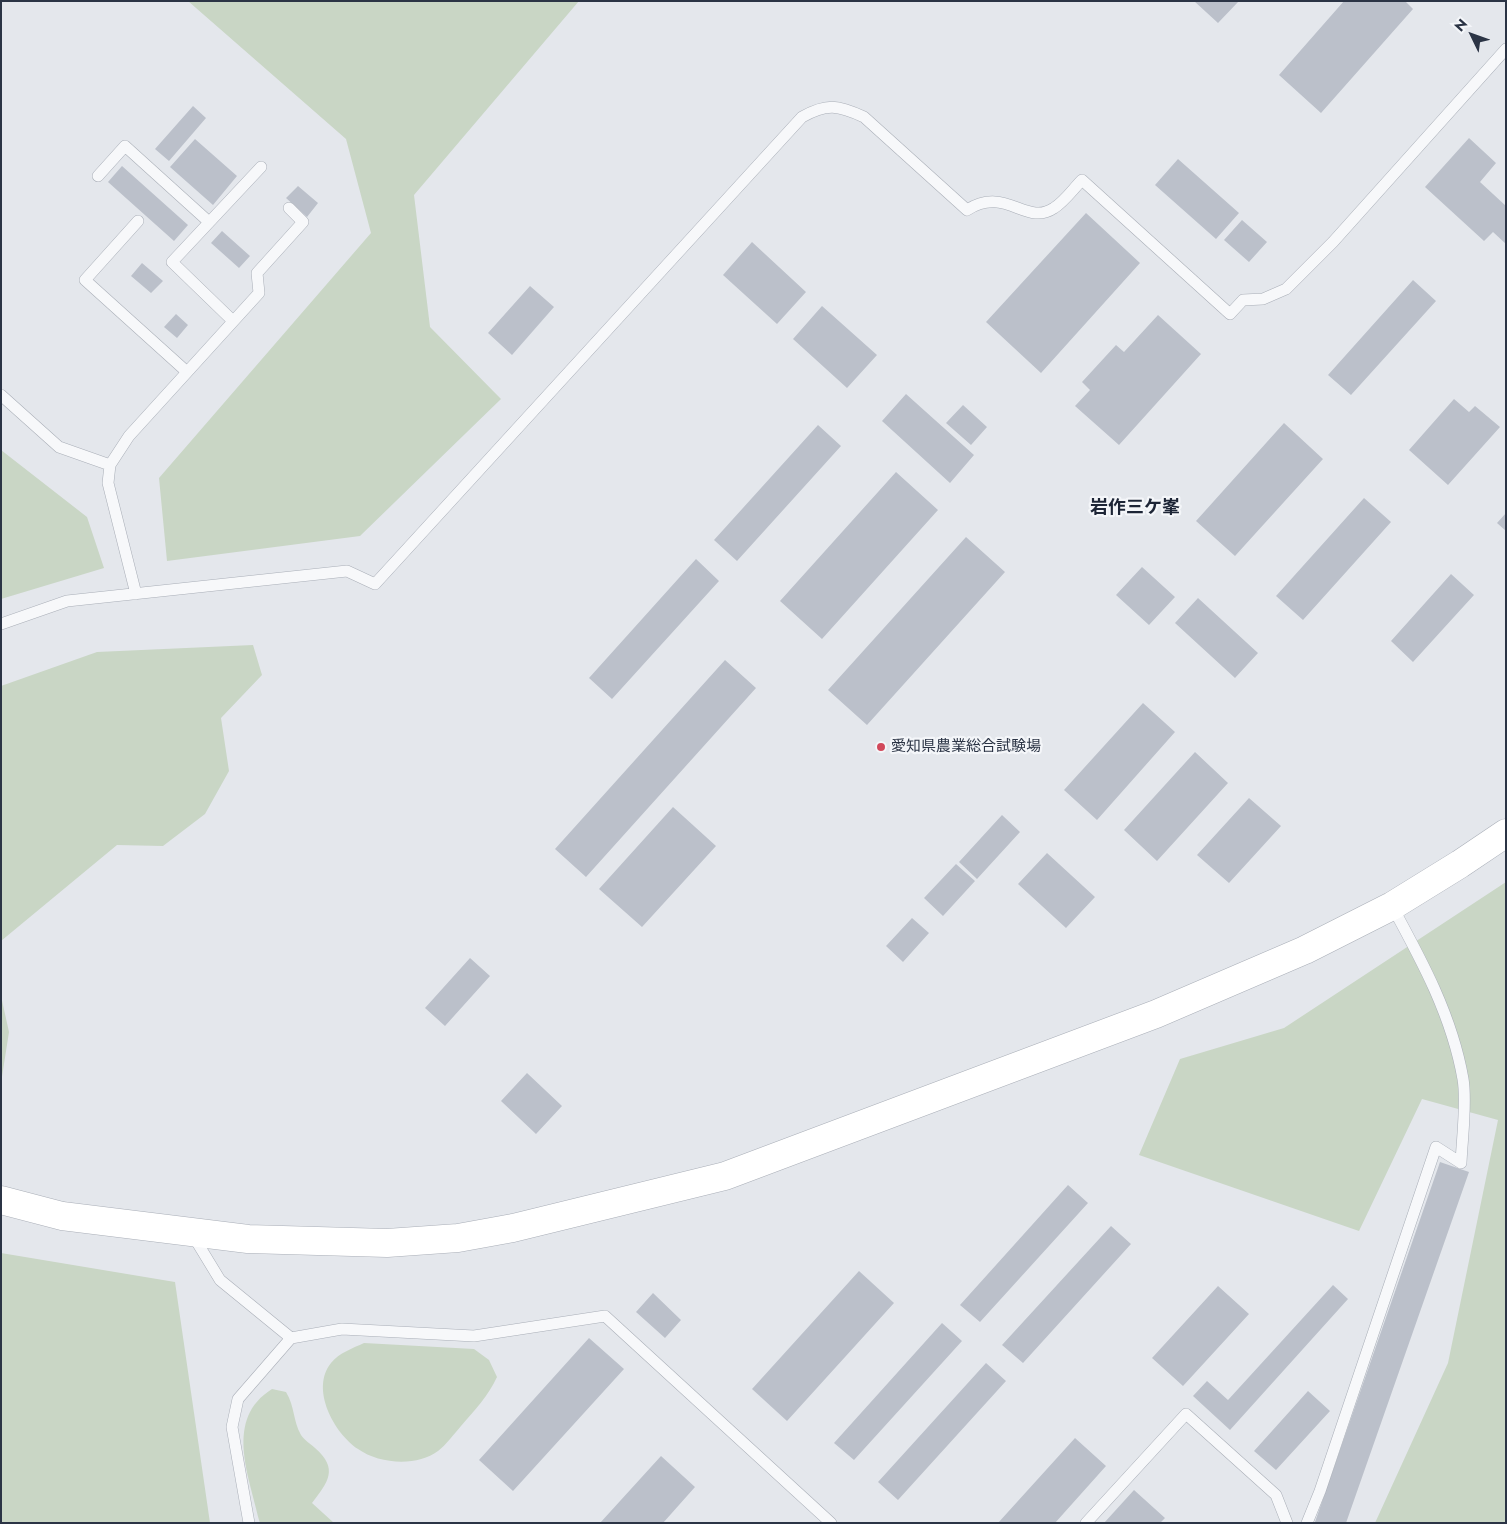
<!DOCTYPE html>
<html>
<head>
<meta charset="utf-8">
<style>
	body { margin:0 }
	#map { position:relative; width:1507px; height:1524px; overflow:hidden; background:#e4e7ec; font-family:Jost,sans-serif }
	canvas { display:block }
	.frame { position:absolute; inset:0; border:2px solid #2b3445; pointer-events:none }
	.north { position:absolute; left:1447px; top:10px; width:50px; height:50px; -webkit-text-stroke:4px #f4f6f9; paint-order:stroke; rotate:312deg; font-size:14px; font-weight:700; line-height:20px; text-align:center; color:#2b3445 }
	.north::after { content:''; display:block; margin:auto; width:18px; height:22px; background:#2b3445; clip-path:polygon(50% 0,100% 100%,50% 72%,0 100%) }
</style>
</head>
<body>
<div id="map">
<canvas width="1507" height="1524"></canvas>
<div class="frame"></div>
<div class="north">N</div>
</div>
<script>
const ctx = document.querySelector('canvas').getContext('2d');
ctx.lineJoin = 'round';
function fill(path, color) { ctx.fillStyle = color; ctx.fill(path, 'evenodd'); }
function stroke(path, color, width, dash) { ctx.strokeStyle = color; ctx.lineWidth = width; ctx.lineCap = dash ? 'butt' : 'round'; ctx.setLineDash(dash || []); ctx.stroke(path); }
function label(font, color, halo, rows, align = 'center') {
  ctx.font = font + ' Jost,"Noto Sans JP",sans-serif'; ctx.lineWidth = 4.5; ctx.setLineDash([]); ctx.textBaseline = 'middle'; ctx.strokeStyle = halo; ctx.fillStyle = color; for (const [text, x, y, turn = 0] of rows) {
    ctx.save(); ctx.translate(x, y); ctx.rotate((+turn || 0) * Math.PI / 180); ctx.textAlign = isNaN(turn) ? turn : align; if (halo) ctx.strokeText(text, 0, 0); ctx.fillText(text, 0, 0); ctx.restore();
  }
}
const green = new Path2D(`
	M 188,1 L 579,1 L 414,195 L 430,327 L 501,399 L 360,536 L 167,561 L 159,478 L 371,233 L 346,139 Z
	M 1,450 L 87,517 L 104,568 L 1,599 Z
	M 253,645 L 262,675 L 221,718 L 229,771 L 205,814 L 163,846 L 117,845 L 1,941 L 1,686 L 97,652 Z
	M 1506,882 L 1506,1523 L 1375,1523 L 1448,1363 L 1498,1120 L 1422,1099 L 1359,1231 L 1139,1155 L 1180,1059 L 1284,1028 Z
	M 1,996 L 9,1032 L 1,1083 Z
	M 1,1253 L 175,1282 L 210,1523 L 1,1523 Z
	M 364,1343 L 474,1349 L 489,1360 L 497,1377 C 488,1396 475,1410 461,1426 C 454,1434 446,1445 438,1451 C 417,1467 379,1464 358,1449 C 334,1433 310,1389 331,1363 C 339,1353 353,1348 364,1343 Z
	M 272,1389 L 286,1392 C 295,1407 293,1421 301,1435 C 304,1440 311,1444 315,1448 C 339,1469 328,1482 312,1503 L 334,1523 L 260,1523 L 259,1520 C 249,1475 224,1419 272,1389 Z`);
const building = new Path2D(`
	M 1194,1 L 1239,1 L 1218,23 Z
	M 1344,1 L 1405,1 L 1413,9 L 1321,113 L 1279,75 Z
	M 193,106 L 206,118 L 169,161 L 155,149 Z
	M 1469,138 L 1496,163 L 1480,182 L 1506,206 L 1506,244 L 1493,232 L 1484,241 L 1425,187 Z
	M 195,139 L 237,176 L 213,205 L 170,167 Z
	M 1178,159 L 1239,213 L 1216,239 L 1155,185 Z
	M 122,166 L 188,225 L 174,241 L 108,182 Z
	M 298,186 L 318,203 L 307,217 L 286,198 Z
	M 1086,213 L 1140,263 L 1041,373 L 986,322 Z
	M 1242,220 L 1267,242 L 1249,262 L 1224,240 Z
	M 222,231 L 250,256 L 239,268 L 211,243 Z
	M 752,242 L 806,292 L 777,324 L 723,275 Z
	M 142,263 L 163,281 L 151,293 L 131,276 Z
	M 1413,280 L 1436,301 L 1351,395 L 1328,375 Z
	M 530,286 L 554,307 L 512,355 L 488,333 Z
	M 822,306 L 877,355 L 847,388 L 793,339 Z
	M 176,314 L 188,325 L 177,338 L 164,327 Z
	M 1158,315 L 1201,354 L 1119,445 L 1075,406 L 1090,390 L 1082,382 L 1116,345 L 1124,352 Z
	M 906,394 L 974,455 L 950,483 L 882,421 Z
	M 1454,399 L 1469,412 L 1475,406 L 1500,427 L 1448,485 L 1409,450 Z
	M 963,405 L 987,427 L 971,445 L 946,423 Z
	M 1284,423 L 1323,459 L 1235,556 L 1196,521 Z
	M 818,425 L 841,446 L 737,561 L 714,540 Z
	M 896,472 L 938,510 L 822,639 L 780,601 Z
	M 1364,498 L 1391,522 L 1303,620 L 1276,596 Z
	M 1506,513 L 1506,531 L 1497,523 Z
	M 966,537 L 1005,572 L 867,725 L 828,690 Z
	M 696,559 L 719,581 L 612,699 L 589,678 Z
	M 1142,567 L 1175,597 L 1149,625 L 1116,595 Z
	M 1451,574 L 1474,595 L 1413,662 L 1391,641 Z
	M 1198,598 L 1258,653 L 1235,678 L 1175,623 Z
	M 725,660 L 756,688 L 586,877 L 555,849 Z
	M 1143,703 L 1175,732 L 1097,820 L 1064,790 Z
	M 1195,752 L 1228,783 L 1157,861 L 1124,830 Z
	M 1249,798 L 1281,826 L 1229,883 L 1197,855 Z
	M 673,807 L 716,846 L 642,927 L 599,889 Z
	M 1002,815 L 1020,832 L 977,879 L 959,862 Z
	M 1047,853 L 1095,897 L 1066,928 L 1018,884 Z
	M 956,864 L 975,881 L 943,916 L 924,898 Z
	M 912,918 L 929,933 L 903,962 L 886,946 Z
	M 470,958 L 490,976 L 445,1026 L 425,1008 Z
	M 527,1073 L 562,1106 L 536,1134 L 501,1101 Z
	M 1440,1162 L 1469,1172 L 1346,1523 L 1315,1522 Z
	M 1068,1185 L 1088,1203 L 980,1322 L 960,1305 Z
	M 1111,1226 L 1131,1244 L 1023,1363 L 1002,1345 Z
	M 859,1271 L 894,1303 L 787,1421 L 752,1389 Z
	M 1333,1285 L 1348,1299 L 1230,1430 L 1193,1396 L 1207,1381 L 1228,1400 Z
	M 1218,1286 L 1249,1314 L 1183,1386 L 1152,1358 Z
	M 653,1293 L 681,1320 L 665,1338 L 636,1312 Z
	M 942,1323 L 962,1341 L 854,1460 L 834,1443 Z
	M 589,1338 L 624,1369 L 513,1491 L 479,1460 Z
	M 986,1363 L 1006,1381 L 898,1500 L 878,1482 Z
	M 1308,1391 L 1330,1411 L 1276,1470 L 1254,1451 Z
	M 1075,1438 L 1106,1466 L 1055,1523 L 998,1523 Z
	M 661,1456 L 695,1487 L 663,1523 L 600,1523 Z
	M 1134,1490 L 1165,1518 L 1160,1523 L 1104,1523 Z`);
const lane = new Path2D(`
	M 98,176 L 125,146 L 209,222
	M 138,221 L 85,280 L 187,372
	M 233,321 L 172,262 L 261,167
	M 1,395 L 59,447 L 110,465
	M 136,594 L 108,483 L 110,465 L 129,436 L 259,293 L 257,273 L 303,222 L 289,208
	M 1,624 L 67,601 L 347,571 L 375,584 L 802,117 C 827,103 838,105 864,117 L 967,210 C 1006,185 1026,227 1054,208 C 1065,201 1073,189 1082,180 L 1230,314 L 1243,300 L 1263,299 L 1286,289 L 1333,242 L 1506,49
	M 192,1234 L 220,1280 L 291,1338 L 342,1329 L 474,1336 L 605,1316 L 831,1523
	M 249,1523 L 232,1427 L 238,1399 L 291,1338
	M 1086,1523 L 1186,1414 L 1276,1495 L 1287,1523
	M 1307,1523 L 1320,1491 L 1436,1147 L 1461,1163 C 1462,1139 1467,1102 1463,1079 C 1452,1016 1422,961 1392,906`);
const secondary = new Path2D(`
	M 1,1200 L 62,1216 L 248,1239 L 387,1243 L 458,1238 L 513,1228 L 725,1176 L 1156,1014 L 1305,950 L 1392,906 L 1460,864 L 1506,833`);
const markers = [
	[881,747,5,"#d1495b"]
];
const poiNames = [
	["愛知県農業総合試験場",891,747]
];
const quarterNames = [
	["岩作三ケ峯",1135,509]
];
fill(green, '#c9d6c5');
fill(building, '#bbc0ca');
stroke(lane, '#a9aeb7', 12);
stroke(secondary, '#a9aeb7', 29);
stroke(lane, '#f7f8fa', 11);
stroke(secondary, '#fff', 28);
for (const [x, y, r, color] of markers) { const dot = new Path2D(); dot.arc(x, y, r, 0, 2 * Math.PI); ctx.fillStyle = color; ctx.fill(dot); stroke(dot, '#f4f6f9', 2); }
label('15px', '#2b3445', '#f4f6f9', poiNames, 'left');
label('bold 18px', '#1d2536', '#f4f6f9', quarterNames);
</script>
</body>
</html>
